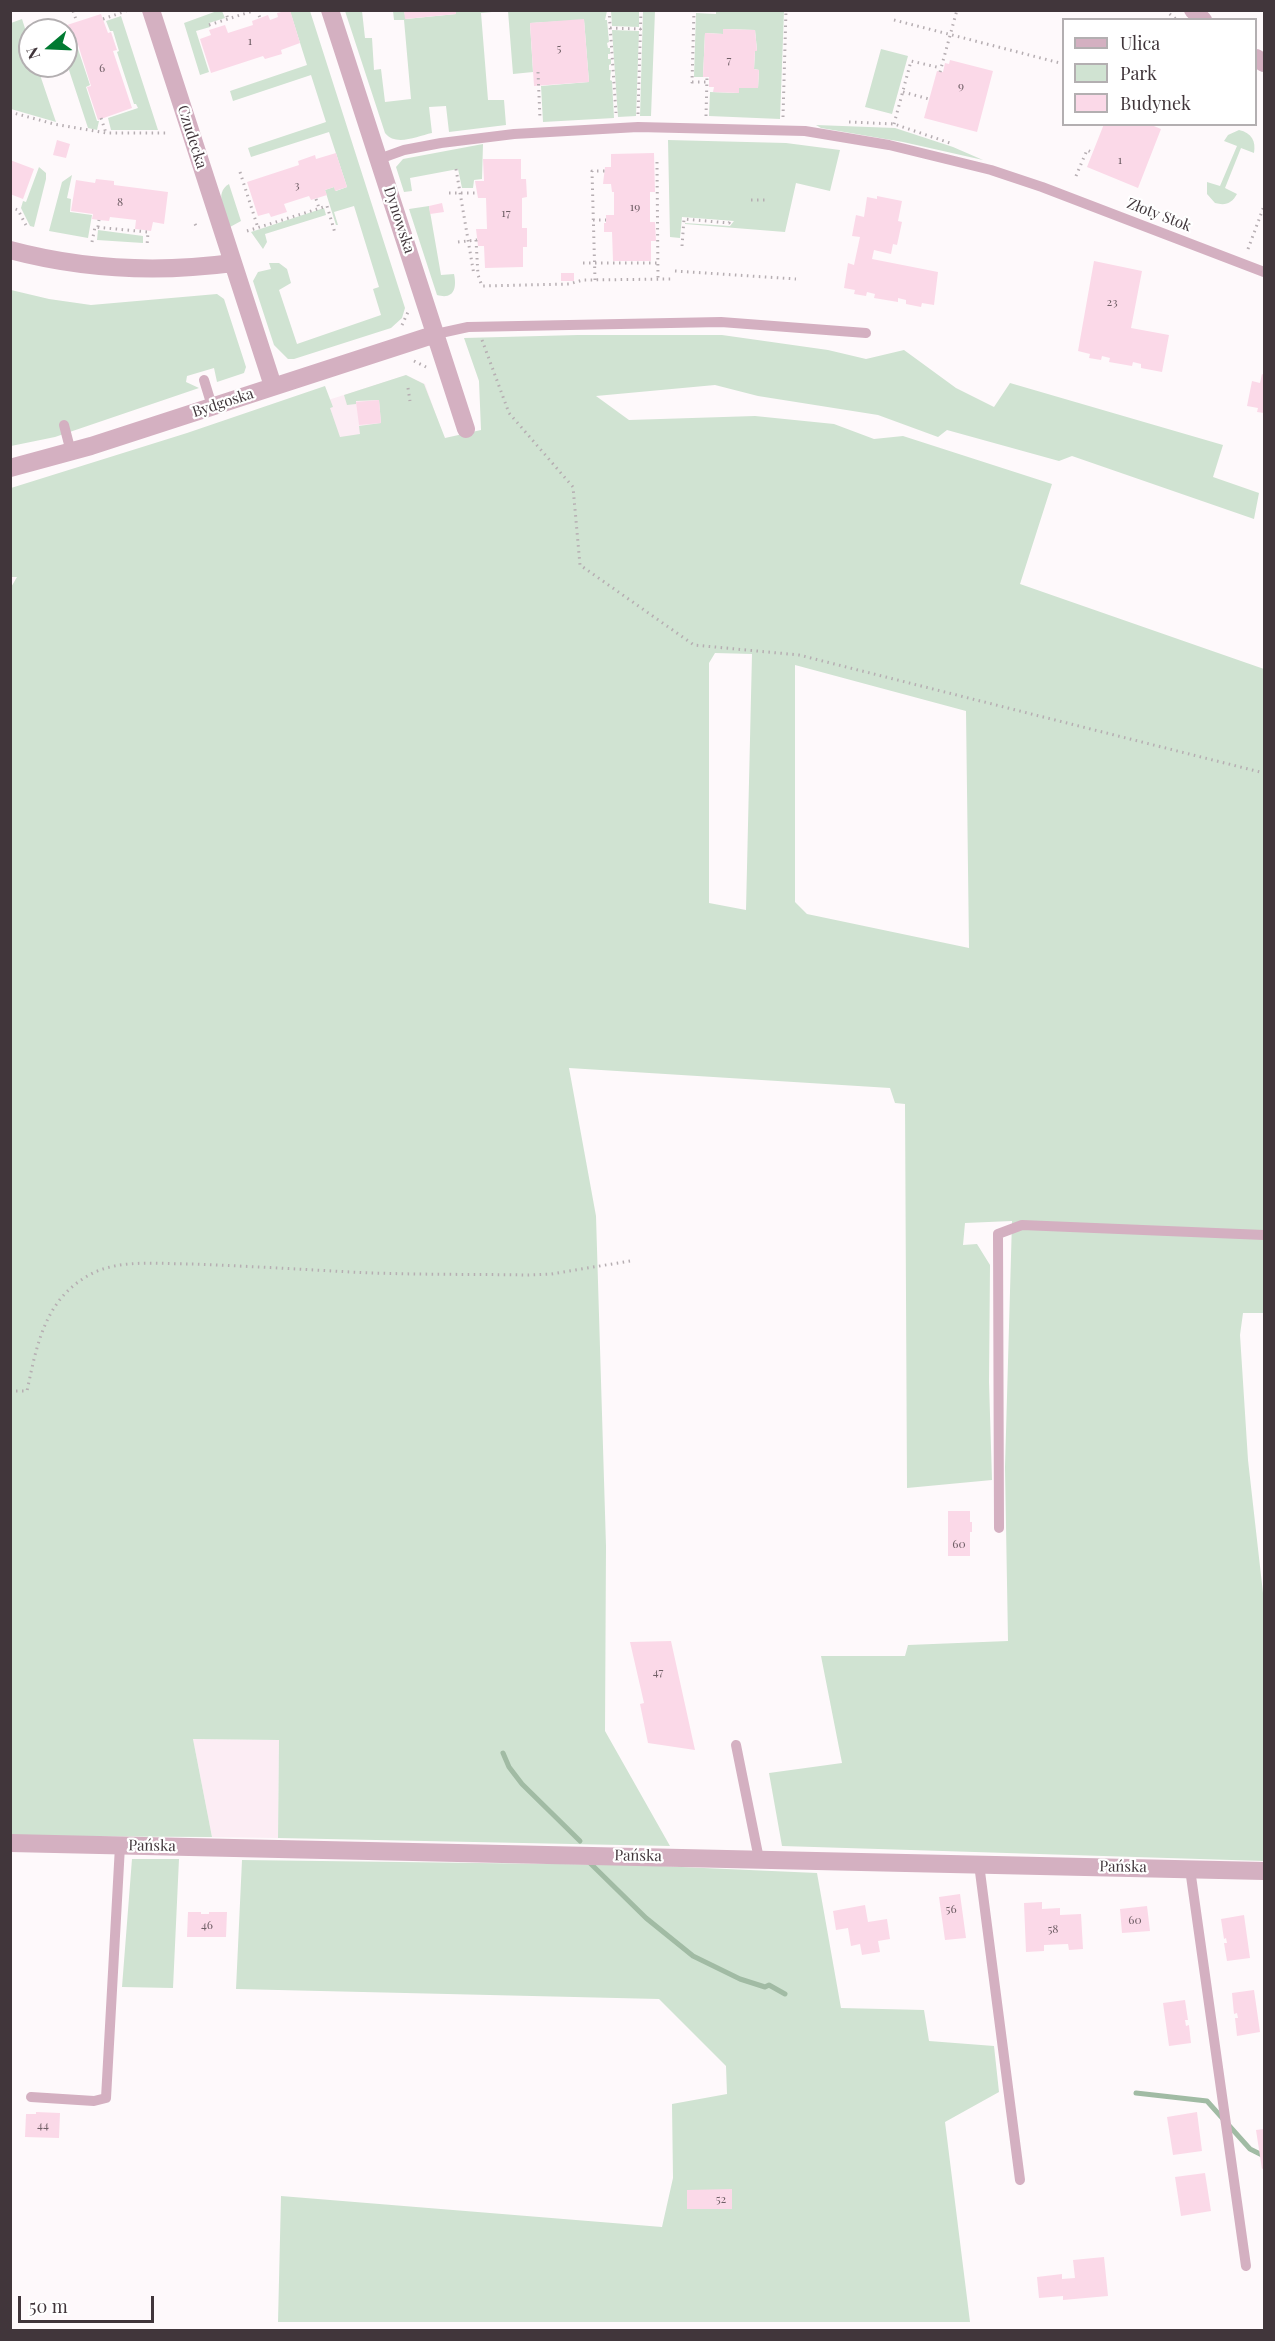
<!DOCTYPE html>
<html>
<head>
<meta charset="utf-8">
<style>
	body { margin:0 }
	#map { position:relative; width:1275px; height:2341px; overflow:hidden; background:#fef9fb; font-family:"Playfair Display",serif }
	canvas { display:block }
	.frame { position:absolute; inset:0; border:12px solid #41363b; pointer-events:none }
	.legend { position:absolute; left:1062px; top:18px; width:195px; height:108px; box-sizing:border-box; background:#fff; border:2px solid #b3afb1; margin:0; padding:8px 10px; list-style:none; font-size:18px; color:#41363b }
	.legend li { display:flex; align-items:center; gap:12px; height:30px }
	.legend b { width:30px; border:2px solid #b3afb1 }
	.north { position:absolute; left:18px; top:18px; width:60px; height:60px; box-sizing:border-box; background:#fff; border:2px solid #b3afb1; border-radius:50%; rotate:251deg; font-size:16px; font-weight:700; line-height:24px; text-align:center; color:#41363b }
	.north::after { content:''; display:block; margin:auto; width:21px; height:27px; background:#017a31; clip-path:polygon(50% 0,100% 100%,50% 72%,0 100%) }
	.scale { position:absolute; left:18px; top:2296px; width:136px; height:27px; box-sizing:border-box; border:3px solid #41363b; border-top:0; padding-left:8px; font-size:18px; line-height:21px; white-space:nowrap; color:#41363b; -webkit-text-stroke:4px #fff; paint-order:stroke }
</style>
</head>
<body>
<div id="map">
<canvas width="1275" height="2341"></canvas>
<div class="frame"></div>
<ul class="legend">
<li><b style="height:8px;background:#d4b0c1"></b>Ulica</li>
<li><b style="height:16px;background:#d0e3d2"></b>Park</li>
<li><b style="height:16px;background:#fbd9e8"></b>Budynek</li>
</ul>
<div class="north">N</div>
<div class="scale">50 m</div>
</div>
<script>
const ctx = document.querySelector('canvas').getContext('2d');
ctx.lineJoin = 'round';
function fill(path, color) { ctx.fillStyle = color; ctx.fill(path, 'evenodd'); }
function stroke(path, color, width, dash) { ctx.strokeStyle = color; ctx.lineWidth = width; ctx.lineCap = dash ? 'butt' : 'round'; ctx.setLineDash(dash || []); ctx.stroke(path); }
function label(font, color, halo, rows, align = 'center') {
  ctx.font = font + ' "Playfair Display",serif'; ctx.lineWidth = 4.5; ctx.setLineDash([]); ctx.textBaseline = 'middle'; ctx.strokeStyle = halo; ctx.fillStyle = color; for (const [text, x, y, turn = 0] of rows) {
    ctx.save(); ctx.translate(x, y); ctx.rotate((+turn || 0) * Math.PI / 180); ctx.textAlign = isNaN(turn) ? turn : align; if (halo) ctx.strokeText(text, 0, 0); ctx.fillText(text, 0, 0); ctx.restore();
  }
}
const built = new Path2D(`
	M 406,375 L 425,384 L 441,429 L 335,441 L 322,402 Z
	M 193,1739 L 279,1740 L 278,1838 L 212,1837 Z`);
const green = new Path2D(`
	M 716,10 L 784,11 L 780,119 L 709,116 L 710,92 L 738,93 L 739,88 L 758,88 L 759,70 L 754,69 L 755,51 L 757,50 L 755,30 L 723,29 L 723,34 L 705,33 L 703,77 L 694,77 L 696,13 L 716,14 Z
	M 217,11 L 222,11 L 225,18 L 209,23 L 210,27 L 196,31 L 209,72 L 200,75 L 184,23 Z
	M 290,11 L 310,11 L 405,308 L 402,318 L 391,328 L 294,359 L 288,359 L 274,345 L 253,281 L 258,272 L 271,269 L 269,263 L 279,263 L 287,269 L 291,283 L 279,290 L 297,344 L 381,315 L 373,289 L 379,287 L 354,206 L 334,212 L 338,225 L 336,225 L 325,190 L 334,187 L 336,191 L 347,187 L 329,132 L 251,157 L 248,148 L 326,122 L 311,75 L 233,101 L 230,91 L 307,65 Z
	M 345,11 L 362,11 L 365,38 L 372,38 L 374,70 L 381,69 L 385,102 L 411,99 L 404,20 L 394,20 L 393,11 L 404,11 L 406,19 L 456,14 L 456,11 L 503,11 L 481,13 L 488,100 L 504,100 L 506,125 L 449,132 L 446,106 L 429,107 L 432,133 C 417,136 396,147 385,133 Z
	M 508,11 L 607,11 L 605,20 L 607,20 L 609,42 L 607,43 L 608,48 L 610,48 L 610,54 L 608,54 L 608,59 L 611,59 L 611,64 L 609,65 L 609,70 L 611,70 L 610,80 L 612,81 L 614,118 L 543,122 L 541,86 L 589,82 L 584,20 L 530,23 L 533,72 L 513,74 Z
	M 611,11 L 639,11 L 639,27 L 612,26 Z
	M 643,11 L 655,11 L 651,116 L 640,116 Z
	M 121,16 L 158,130 L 111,130 L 108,118 L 138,108 L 136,104 L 134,104 L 117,52 L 119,51 L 113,31 L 110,31 L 106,21 Z
	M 22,19 L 30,44 L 30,66 L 37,66 L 56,122 L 11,109 L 11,23 Z
	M 612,30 L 639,31 L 636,116 L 618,117 Z
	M 69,33 L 70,38 L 74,37 L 90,85 L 86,87 L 97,121 L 99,121 L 97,130 L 88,128 L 66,61 L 66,34 Z
	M 881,49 L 908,56 L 892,114 L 865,107 Z
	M 816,125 L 895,128 L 953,147 L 983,160 L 903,142 L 821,128 Z
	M 1239,130 C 1252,133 1256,141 1254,153 L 1241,148 L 1225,188 L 1237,194 C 1232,203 1226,206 1215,203 L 1207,194 L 1207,182 L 1220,186 L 1237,146 L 1224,141 L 1228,135 Z
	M 668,140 L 786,143 L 840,150 L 830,191 L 796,183 L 785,232 L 685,224 L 685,223 L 730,226 L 734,221 L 682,217 L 680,238 L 670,237 Z
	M 483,144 L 482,179 L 474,180 L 473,188 L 462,188 L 458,169 L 410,178 L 412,191 L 404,192 L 396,167 L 403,159 Z
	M 39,167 L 46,173 L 46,179 L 34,227 L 30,226 L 21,208 L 23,201 L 26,202 Z
	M 72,175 L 67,198 L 71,199 L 70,212 L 92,215 L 88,238 L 49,231 L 62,182 Z
	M 229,184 L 241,221 L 230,227 C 226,214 213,193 229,184 Z
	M 429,206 L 441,275 L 454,274 C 457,288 454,300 437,295 L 409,209 Z
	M 324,208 L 326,215 L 265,234 L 267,242 L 263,249 L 251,232 Z
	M 98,230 L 143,236 L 143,243 L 97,240 Z
	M 11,290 L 49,299 L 91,305 L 217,294 L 224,299 L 246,367 L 244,373 L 217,382 L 214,368 L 187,376 L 186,382 L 199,388 L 55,437 L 11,446 Z
	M 578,335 L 722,335 L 828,350 L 866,359 L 904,350 L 956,388 L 994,407 L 1010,383 L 1223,445 L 1213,477 L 1259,493 L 1254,519 L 1072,456 L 1059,461 L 947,430 L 938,437 L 878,415 L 758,396 L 715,385 L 596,396 L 629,420 L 755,416 L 834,424 L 874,439 L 903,436 L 1052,484 L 1020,584 L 1264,669 L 1264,1313 L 1243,1313 L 1240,1335 L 1248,1460 L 1264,1602 L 1264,1861 L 782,1846 L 769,1773 L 842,1763 L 821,1656 L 905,1656 L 908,1645 L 1008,1641 L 1005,1467 L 1012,1221 L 965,1223 L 963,1245 L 977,1244 L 990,1265 L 989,1382 L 992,1480 L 907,1488 L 905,1104 L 895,1103 L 890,1088 L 569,1068 L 596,1216 L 606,1546 L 605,1731 L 670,1846 L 278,1838 L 279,1740 L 193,1739 L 212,1837 L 11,1836 L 10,589 L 17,577 L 11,577 L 11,488 L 187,433 L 325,386 L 333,407 L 330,408 L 340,437 L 360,434 L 359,426 L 381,423 L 379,400 L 356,401 L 356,404 L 347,405 L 344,395 L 406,375 L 424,384 L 445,438 L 481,430 L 479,381 L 464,338 ZM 715,653 L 752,654 L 746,910 L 709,903 L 709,663 ZM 795,665 L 966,711 L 969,948 L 807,914 L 795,902 Z
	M 132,1859 L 179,1859 L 173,1988 L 122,1987 Z
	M 242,1860 L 636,1865 L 817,1873 L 841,2008 L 924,2010 L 929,2041 L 994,2046 L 999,2092 L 945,2122 L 970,2322 L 278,2322 L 281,2196 L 662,2227 L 673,2178 L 672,2104 L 727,2094 L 726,2066 L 659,1999 L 236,1989 Z`);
const stream = new Path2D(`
	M 503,1753 L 509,1767 L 522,1784 L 580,1841
	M 590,1863 L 646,1918 L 693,1956 L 740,1979 L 765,1987 L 769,1985 L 785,1994
	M 1136,2093 L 1207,2101 L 1250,2149 L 1264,2156`);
const building = new Path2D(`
	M 290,10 L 300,43 L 281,50 L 282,54 L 265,59 L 263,56 L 211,73 L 200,39 L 211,35 L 209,30 L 225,25 L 228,33 L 253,25 L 252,21 L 268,15 L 270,20 L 278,17 L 277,13 Z
	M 404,10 L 456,10 L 456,14 L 405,19 Z
	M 101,14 L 108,33 L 111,32 L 117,50 L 113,51 L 132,108 L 98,120 L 87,87 L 91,86 L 75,35 L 71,36 L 67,25 Z
	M 584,19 L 589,82 L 534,86 L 530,23 Z
	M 723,29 L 755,30 L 757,51 L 755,51 L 754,69 L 759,70 L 758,88 L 739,88 L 739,93 L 713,92 L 714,87 L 709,87 L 709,77 L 703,77 L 705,33 L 723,34 Z
	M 950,60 L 993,71 L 977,132 L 924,118 L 937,71 L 943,72 L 945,63 L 949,64 Z
	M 1104,124 L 1149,124 L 1161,129 L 1138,188 L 1087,167 Z
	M 57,140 L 70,144 L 66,158 L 53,155 Z
	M 336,153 L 347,187 L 335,191 L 334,187 L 325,190 L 327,195 L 311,200 L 309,196 L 284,204 L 287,212 L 271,217 L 269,213 L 258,216 L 247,182 L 299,165 L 298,161 L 315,155 L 316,159 Z
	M 654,153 L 655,192 L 650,192 L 650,222 L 655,222 L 656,241 L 651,241 L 651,261 L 613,261 L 612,232 L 604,232 L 604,223 L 606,223 L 606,215 L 614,215 L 614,192 L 612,192 L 611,184 L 603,184 L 605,167 L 611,167 L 611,154 Z
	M 483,159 L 521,159 L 521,179 L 526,179 L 527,197 L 522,198 L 522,228 L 527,228 L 527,247 L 523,247 L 523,267 L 485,268 L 484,246 L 478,246 L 476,229 L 487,229 L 486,198 L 478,198 L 475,181 L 484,181 Z
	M 10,160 L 34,169 L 23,199 L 10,194 Z
	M 96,179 L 114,181 L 114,185 L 168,192 L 164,224 L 153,222 L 151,231 L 144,230 L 135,229 L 136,220 L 110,217 L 109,221 L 99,220 L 92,219 L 93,214 L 71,211 L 76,180 L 95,183 Z
	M 877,196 L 902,201 L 898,221 L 902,222 L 897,245 L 893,244 L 891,254 L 874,250 L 872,259 L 938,272 L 934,305 L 922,303 L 921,307 L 906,304 L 906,300 L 898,298 L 898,302 L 874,298 L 875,294 L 867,292 L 866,296 L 854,294 L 855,290 L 844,288 L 848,263 L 854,265 L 860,237 L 852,236 L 856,215 L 864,217 L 867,197 L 877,199 Z
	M 442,203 L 444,212 L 430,214 L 429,206 Z
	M 1094,261 L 1142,271 L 1131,328 L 1169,335 L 1162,372 L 1141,368 L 1141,364 L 1133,362 L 1132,366 L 1109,362 L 1110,358 L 1102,356 L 1101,360 L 1089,358 L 1090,354 L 1078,351 Z
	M 561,273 L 574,273 L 574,281 L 561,281 Z
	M 1262,374 L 1264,375 L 1264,413 L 1257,412 L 1258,408 L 1247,406 L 1252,381 L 1260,383 Z
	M 379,400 L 381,423 L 359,425 L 356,402 Z
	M 948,1511 L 970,1511 L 970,1522 L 972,1522 L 972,1532 L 970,1532 L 970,1556 L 948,1556 Z
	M 671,1641 L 695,1750 L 648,1743 L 640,1704 L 644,1703 L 630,1642 Z
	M 960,1894 L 966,1938 L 945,1940 L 939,1897 Z
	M 1042,1902 L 1042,1909 L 1060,1908 L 1060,1915 L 1081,1914 L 1083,1949 L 1069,1950 L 1068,1944 L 1044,1945 L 1044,1951 L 1026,1952 L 1024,1903 Z
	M 865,1905 L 868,1922 L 887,1919 L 890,1939 L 878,1941 L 880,1952 L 862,1955 L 860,1944 L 851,1946 L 848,1928 L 836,1930 L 833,1911 Z
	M 1147,1906 L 1150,1931 L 1122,1933 L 1120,1909 Z
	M 188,1912 L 201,1912 L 201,1914 L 209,1914 L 209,1912 L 227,1912 L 226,1937 L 187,1937 Z
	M 1244,1915 L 1250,1958 L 1227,1961 L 1224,1943 L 1227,1943 L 1226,1938 L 1224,1939 L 1221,1919 Z
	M 1254,1990 L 1260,2032 L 1237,2036 L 1235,2018 L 1238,2018 L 1237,2013 L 1234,2014 L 1232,1993 Z
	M 1185,2000 L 1188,2020 L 1185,2020 L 1186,2026 L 1189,2025 L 1191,2043 L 1169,2046 L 1163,2003 Z
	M 36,2112 L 60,2113 L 59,2138 L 25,2137 L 26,2114 L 36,2114 Z
	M 1197,2112 L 1202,2151 L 1173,2155 L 1167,2117 Z
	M 1264,2129 L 1264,2168 L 1262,2169 L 1256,2130 Z
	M 1205,2173 L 1211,2211 L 1181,2216 L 1175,2177 Z
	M 732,2189 L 732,2209 L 687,2209 L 687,2190 Z
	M 1104,2257 L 1108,2296 L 1063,2300 L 1063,2296 L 1039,2298 L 1037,2277 L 1062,2274 L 1062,2279 L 1075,2278 L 1073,2260 Z`);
const path = new Path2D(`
	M 66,10 L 67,13
	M 225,10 L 228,19
	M 257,10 L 260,18
	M 609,10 L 616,113
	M 694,10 L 692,82 L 707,82
	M 1165,10 L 1177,20
	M 73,11 L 77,22
	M 103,19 L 126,11
	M 894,20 L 1064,64
	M 209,25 L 256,10
	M 610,28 L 641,29
	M 66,30 L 68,29
	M 538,72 L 540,119
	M 940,72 L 957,10
	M 903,92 L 929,99
	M 10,112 L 54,124 L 106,133 L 166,133
	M 638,114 L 641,10
	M 706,116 L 707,77
	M 783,117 L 786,10
	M 101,118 L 106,133
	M 849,122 L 894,124 L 950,143
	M 894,124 L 911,61 L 941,68
	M 1219,124 L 1223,127
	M 657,162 L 658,279
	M 456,169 L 474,275
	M 240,172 L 258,228
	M 1076,176 L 1087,150 L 1093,153
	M 449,193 L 478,193
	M 316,199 L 319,208
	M 751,200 L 766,200
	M 10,207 L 18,210 L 28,229
	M 593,220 L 606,220
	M 195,224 L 197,228
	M 98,227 L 99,220
	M 247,231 L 327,206 L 335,233
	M 476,240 L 478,275 L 482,286 L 569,284 L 583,280 L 674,279
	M 92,242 L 95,227 L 148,232 L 147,246
	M 458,242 L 477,240
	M 682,246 L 684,219 L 729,223 L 730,221
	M 1248,249 L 1264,206
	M 583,263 L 658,263
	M 675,271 L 796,279
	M 595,280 L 592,171 L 605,171
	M 402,325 L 408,312
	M 482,340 L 509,413 L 573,487 L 580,565 L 694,645 L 799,655 L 1264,773
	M 414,361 L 426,367
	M 408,388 L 410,401
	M 10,1391 L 27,1391 C 37,1344 45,1297 93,1273 C 122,1259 160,1264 192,1264 C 245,1266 297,1269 350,1272 C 409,1275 469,1274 528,1275 L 551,1274 L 630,1261`);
const lane = new Path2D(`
	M 379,159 L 404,150 L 441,143 L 514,134 L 638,127 L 805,131 L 889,145 L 991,170 L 1042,187 L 1264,272
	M 436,334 L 468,327 L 721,322 L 866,333
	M 204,380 L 212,406
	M 64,425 L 71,452
	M 999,1528 L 998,1234 L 1022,1225 L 1264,1235
	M 736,1745 L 759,1859
	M 979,1864 L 1020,2180
	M 1190,1869 L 1246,2266
	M 31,2097 L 94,2101 L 106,2098 L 120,1846`);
const street = new Path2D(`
	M 151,10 L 273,386
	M 330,10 L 466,429
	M 1193,10 L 1203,20
	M 1256,58 L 1264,63
	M 10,250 C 85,270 157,273 233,263
	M 10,468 L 91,446 L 436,334
	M 10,1843 L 1264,1871`);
const numberNames = [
	["1",250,41],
	["5",559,48],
	["7",729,60],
	["6",102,68],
	["9",961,86],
	["1",1120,160],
	["3",297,185],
	["8",120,202],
	["19",635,207],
	["17",506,213],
	["23",1112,302],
	["60",959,1544],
	["47",658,1672],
	["56",951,1909],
	["60",1135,1920],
	["46",207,1925],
	["58",1053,1929],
	["44",43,2125],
	["52",721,2199]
];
const streetNames = [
	["Czudecka",192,137,72],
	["Złoty Stok",1159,215,21],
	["Dynowska",399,220,72],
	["Bydgoska",223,403,-18],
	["Pańska",152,1846,1],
	["Pańska",638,1856,1],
	["Pańska",1123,1867,1]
];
fill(built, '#fcedf4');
fill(green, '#d0e3d2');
stroke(stream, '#a1bba4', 5);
fill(building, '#fbd9e8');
stroke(path, '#b6aeb2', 3, [1.5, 4.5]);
stroke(lane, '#d4b0c1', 10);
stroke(street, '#d4b0c1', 18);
label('12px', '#705f66', null, numberNames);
label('15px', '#41363b', '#fff', streetNames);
</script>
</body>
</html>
